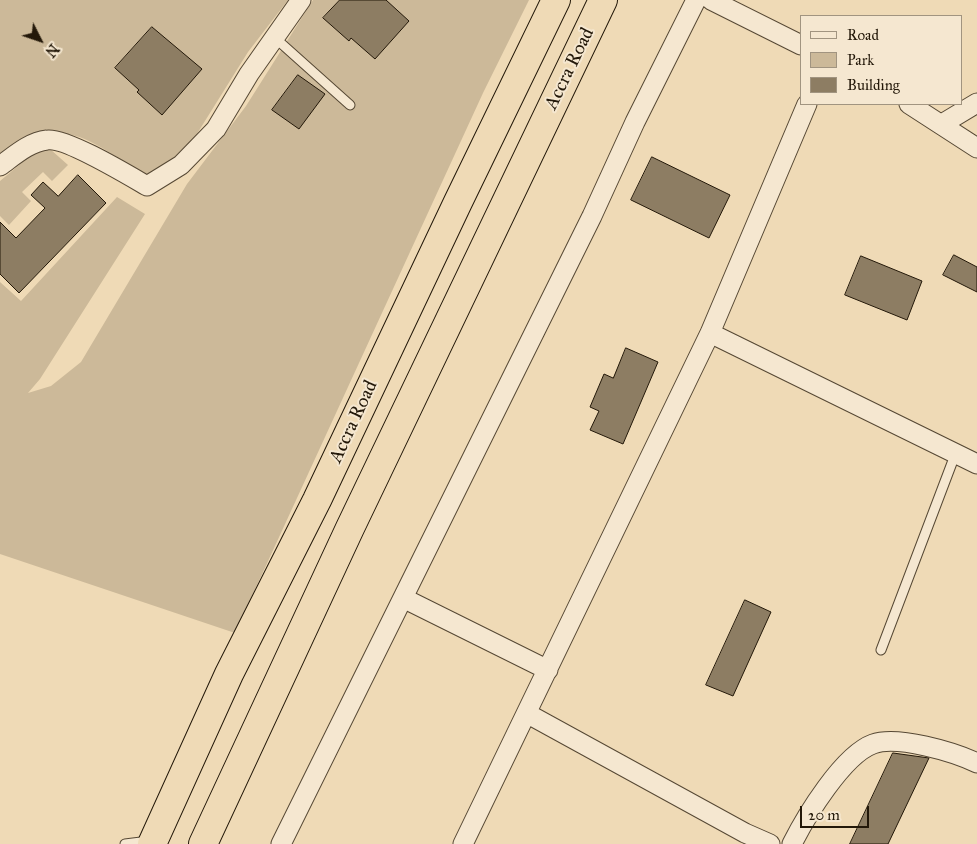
<!DOCTYPE html>
<html>
<head>
<meta charset="utf-8">
<style>
	body { margin:0 }
	#map { position:relative; width:977px; height:844px; overflow:hidden; background:#efdab6; font-family:"IM FELL Great Primer",serif }
	canvas { display:block }
	.legend { position:absolute; left:800px; top:15px; width:162px; height:90px; box-sizing:border-box; background:#f5e7d0; border:1px solid #a19480; margin:0; padding:6px 9px; list-style:none; font-size:15px; color:#231809 }
	.legend li { display:flex; align-items:center; gap:10px; height:25px }
	.legend b { width:25px; border:1px solid #a19480 }
	.north { position:absolute; left:15px; top:15px; width:50px; height:50px; -webkit-text-stroke:4px #f5e7d0; paint-order:stroke; rotate:131deg; font-size:14px; font-weight:700; line-height:20px; text-align:center; color:#231809 }
	.north::after { content:''; display:block; margin:auto; width:18px; height:22px; background:#231809; clip-path:polygon(50% 0,100% 100%,50% 72%,0 100%) }
	.scale { position:absolute; left:800px; top:806px; width:69px; height:22px; box-sizing:border-box; border:2px solid #231809; border-top:0; padding-left:6px; font-size:15px; line-height:18px; white-space:nowrap; color:#231809; -webkit-text-stroke:4px #f5e7d0; paint-order:stroke }
</style>
</head>
<body>
<div id="map">
<canvas width="977" height="844"></canvas>
<ul class="legend">
<li><b style="height:6px;background:#f5e7d0"></b>Road</li>
<li><b style="height:14px;background:#ccb999"></b>Park</li>
<li><b style="height:14px;background:#8d7d63"></b>Building</li>
</ul>
<div class="north">N</div>
<div class="scale">20 m</div>
</div>
<script>
const ctx = document.querySelector('canvas').getContext('2d');
ctx.lineJoin = 'round';
function fill(path, color) { ctx.fillStyle = color; ctx.fill(path, 'evenodd'); }
function stroke(path, color, width, dash) { ctx.strokeStyle = color; ctx.lineWidth = width; ctx.lineCap = dash ? 'butt' : 'round'; ctx.setLineDash(dash || []); ctx.stroke(path); }
function label(font, color, halo, rows, align = 'center') {
  ctx.font = font + ' "IM FELL Great Primer",serif'; ctx.lineWidth = 4; ctx.setLineDash([]); ctx.textBaseline = 'middle'; ctx.strokeStyle = halo; ctx.fillStyle = color; for (const [text, x, y, turn = 0] of rows) {
    ctx.save(); ctx.translate(x, y); ctx.rotate((+turn || 0) * Math.PI / 180); ctx.textAlign = isNaN(turn) ? turn : align; if (halo) ctx.strokeText(text, 0, 0); ctx.fillText(text, 0, 0); ctx.restore();
  }
}
const green = new Path2D(`
	M 0,0 L 288,0 L 248,52 L 190,145 L 171,163 L 147,175 C 112,158 81,124 40,135 C 26,139 13,147 0,153 Z
	M 313,0 L 529,0 L 483,93 L 235,633 L 0,554 L 0,282 L 21,301 L 117,197 L 145,214 L 40,379 L 28,393 L 51,386 L 81,362 L 187,184 L 246,106 Z
	M 50,149 L 68,165 L 52,181 L 43,172 L 22,192 L 31,201 L 9,225 L 0,216 L 0,181 L 36,151 Z`);
const building = new Path2D(`
	M 340,0 L 386,0 L 409,21 L 375,59 L 351,38 L 349,41 L 323,18 Z
	M 152,27 L 202,69 L 162,115 L 137,92 L 139,90 L 115,68 Z
	M 298,75 L 325,94 L 299,129 L 272,110 Z
	M 652,157 L 730,195 L 709,238 L 631,200 Z
	M 78,175 L 106,203 L 19,293 L 0,274 L 0,222 L 16,238 L 45,208 L 31,195 L 43,182 L 58,196 Z
	M 954,255 L 977,267 L 977,292 L 943,275 Z
	M 861,256 L 922,281 L 907,320 L 845,295 Z
	M 626,348 L 658,362 L 623,444 L 590,430 L 599,411 L 590,407 L 604,374 L 613,378 Z
	M 745,600 L 771,612 L 733,696 L 706,685 Z
	M 893,753 L 929,758 L 888,844 L 850,844 Z`);
const service = new Path2D(`
	M 274,37 L 350,105
	M 881,650 L 955,455
	M 125,844 L 149,841`);
const minor = new Path2D(`
	M 711,0 L 801,45
	M 909,104 L 977,148
	M 942,124 L 977,103
	M 0,166 C 14,156 29,142 47,140 C 65,137 128,175 147,186 L 181,165 L 216,129 L 249,74 L 301,0
	M 710,333 L 977,464
	M 403,598 L 548,670
	M 528,714 L 745,833 L 770,844
	M 281,844 L 592,216 L 635,122 L 696,0
	M 463,844 L 710,333 L 807,104
	M 792,844 C 806,816 843,755 873,744 C 897,735 954,752 977,763`);
const trunk = new Path2D(`
	M 152,844 L 229,674 L 317,500 L 458,202 L 556,0
	M 203,844 L 350,528 L 603,0`);
const streetNames = [
	["Accra Road",570,69,-64],
	["Accra Road",354,422,-65]
];
fill(green, '#ccb999');
fill(building, '#8d7d63');
stroke(building, '#231809', 1);
stroke(service, '#564834', 11);
stroke(minor, '#564834', 21);
stroke(trunk, '#231809', 30);
stroke(service, '#f5e7d0', 9);
stroke(minor, '#f5e7d0', 19);
stroke(trunk, '#efdab6', 28);
label('19px', '#231809', '#f5e7d0', streetNames);
</script>
</body>
</html>
